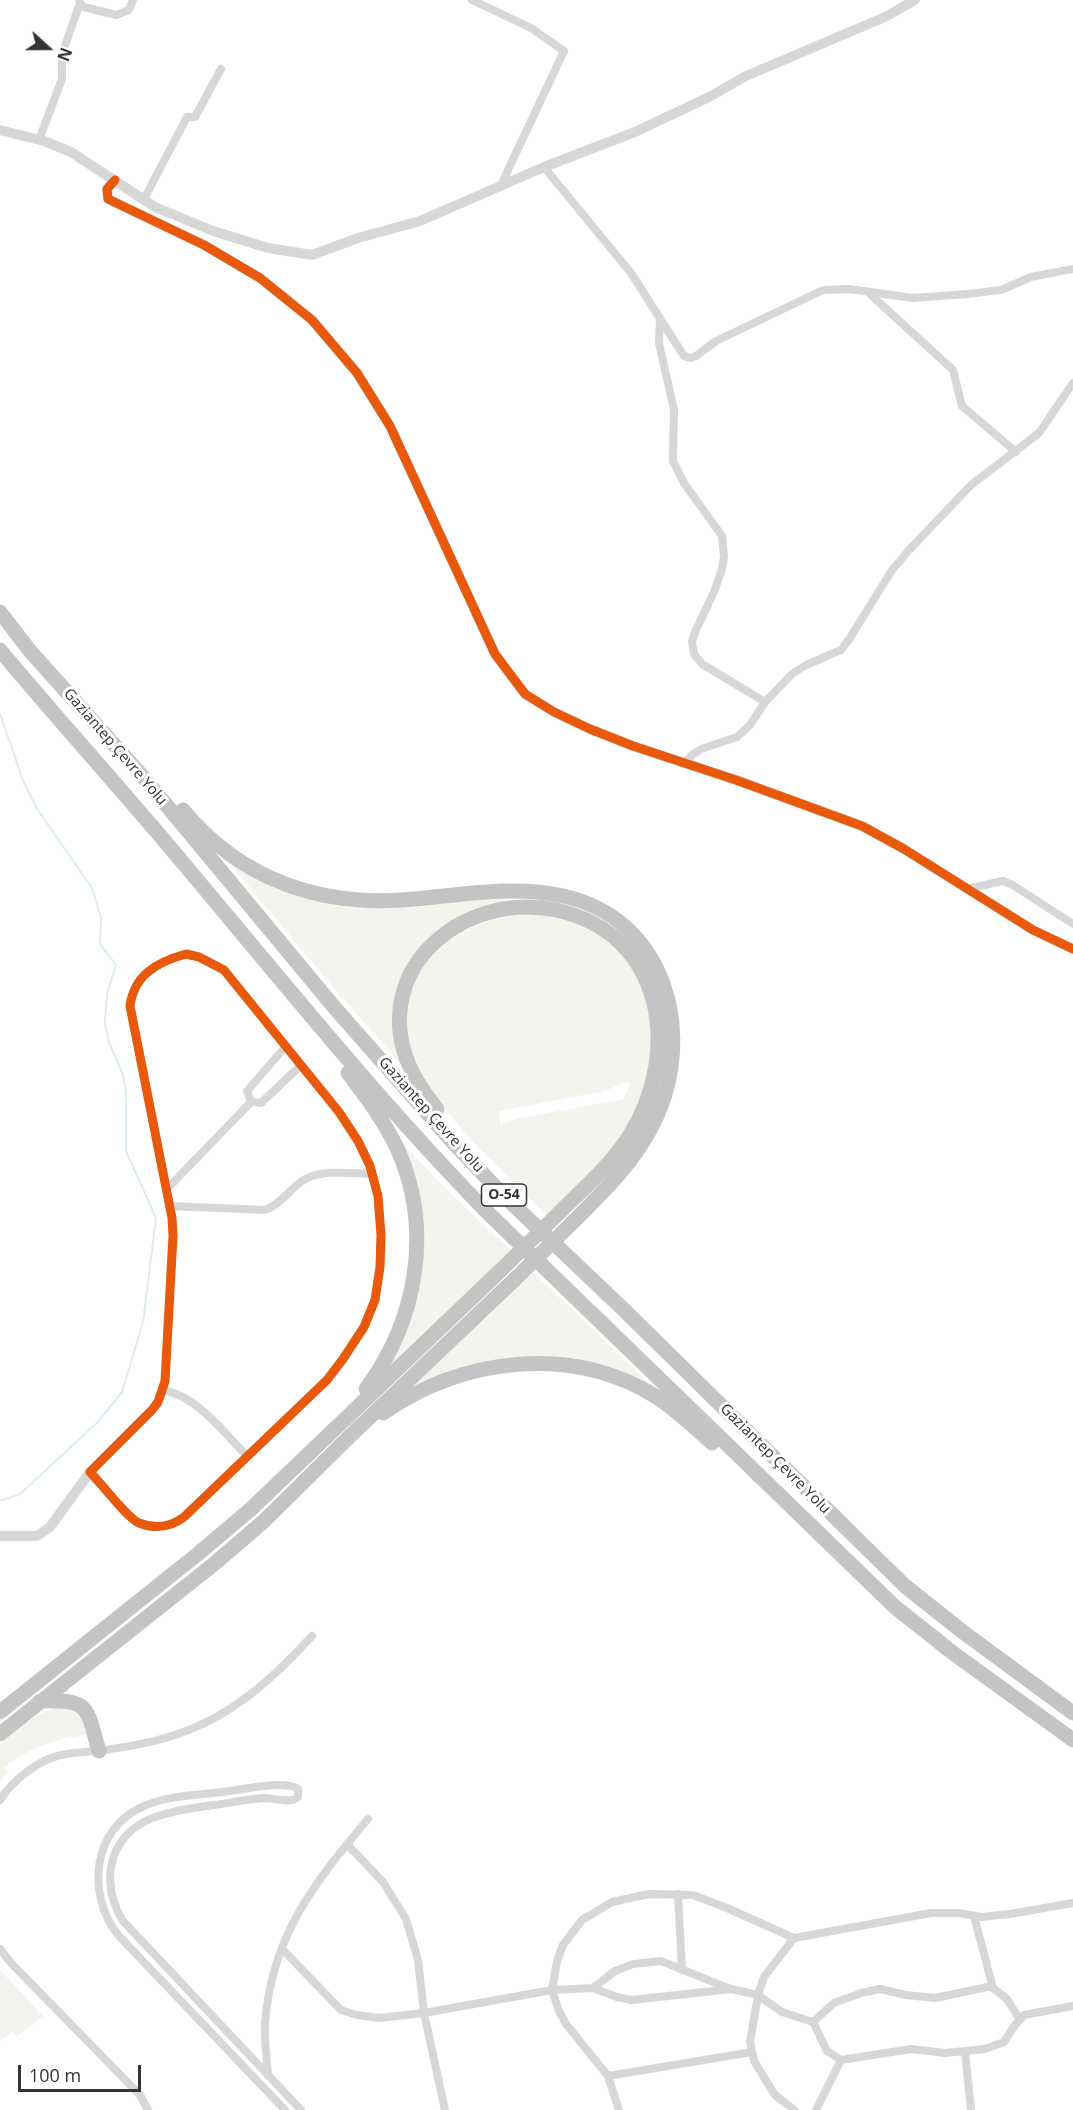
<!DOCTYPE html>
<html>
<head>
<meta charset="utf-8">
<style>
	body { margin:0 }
	#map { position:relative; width:1073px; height:2110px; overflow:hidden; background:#fff; font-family:"Open Sans",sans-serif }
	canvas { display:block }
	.north { position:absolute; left:18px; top:18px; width:60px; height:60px; -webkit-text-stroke:4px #fff; paint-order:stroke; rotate:111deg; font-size:16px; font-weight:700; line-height:24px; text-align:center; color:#333 }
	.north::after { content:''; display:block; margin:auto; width:21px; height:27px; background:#333; clip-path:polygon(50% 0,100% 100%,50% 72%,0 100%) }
	.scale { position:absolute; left:18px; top:2065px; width:123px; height:27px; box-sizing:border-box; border:3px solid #333; border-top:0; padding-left:8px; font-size:18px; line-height:21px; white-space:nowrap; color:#333; -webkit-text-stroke:4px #fff; paint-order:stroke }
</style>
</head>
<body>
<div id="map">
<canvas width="1073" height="2110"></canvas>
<div class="north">N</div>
<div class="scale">100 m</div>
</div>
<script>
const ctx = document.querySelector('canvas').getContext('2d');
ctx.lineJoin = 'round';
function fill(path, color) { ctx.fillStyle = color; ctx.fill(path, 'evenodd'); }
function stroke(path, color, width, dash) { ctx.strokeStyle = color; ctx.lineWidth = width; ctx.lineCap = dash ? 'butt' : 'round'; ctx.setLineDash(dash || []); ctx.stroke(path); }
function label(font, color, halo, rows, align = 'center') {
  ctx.font = font + ' "Open Sans",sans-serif'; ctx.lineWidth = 6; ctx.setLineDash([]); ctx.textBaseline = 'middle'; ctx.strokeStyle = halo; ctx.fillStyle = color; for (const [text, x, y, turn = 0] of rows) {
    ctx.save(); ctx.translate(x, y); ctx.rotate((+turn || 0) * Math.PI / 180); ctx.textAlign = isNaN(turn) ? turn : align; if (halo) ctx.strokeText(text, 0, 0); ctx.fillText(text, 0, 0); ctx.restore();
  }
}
const green = new Path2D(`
	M 226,859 L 291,893 L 527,897 L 503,900 L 506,904 L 485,910 L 407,966 L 403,1067 L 327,980 Z
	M 523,914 C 544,915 575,919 594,930 C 661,969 664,1066 628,1127 C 609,1159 574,1190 548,1216 C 494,1160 357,1051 424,965 C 450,932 483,920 523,914 ZM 631,1082 L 624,1099 L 516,1119 L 500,1125 L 499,1111 L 605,1091 L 623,1083 Z
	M 399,1140 L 445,1188 L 511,1251 L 385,1376 L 410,1320 L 422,1274 L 423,1246 Z
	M 532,1271 L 653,1388 L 556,1358 L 406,1392 Z
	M 62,1707 L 79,1711 L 86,1735 C 55,1739 28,1748 3,1768 L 8,1773 L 0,1781 L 0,1744 C 19,1729 37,1711 62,1707 Z
	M 0,1970 L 43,2016 L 16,2037 L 13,2032 L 0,2041 Z`);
const stream = new Path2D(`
	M 0,714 L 24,783 L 37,809 L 92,888 L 101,917 L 100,944 L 116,965 L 107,994 L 105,1023 L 109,1042 L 123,1075 L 126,1092 L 126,1151 L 156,1218 L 143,1322 L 122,1392 L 97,1423 L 20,1494 L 0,1501`);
const minor = new Path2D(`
	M 472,0 L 531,28 L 564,51 L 500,187
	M 80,3 L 84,7 L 116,15 L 129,10 L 133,0
	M 39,140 L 62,79 L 62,54 L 80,3 L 79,0
	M 544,167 L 631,273 L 684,356 L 690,358 L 696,356 L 716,341 L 823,290 L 849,289 L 913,298 L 967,294 L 1001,290 L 1031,277 L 1073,269
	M 144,199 L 187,117 L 195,117 L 221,69
	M 870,294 L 953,370 L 962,406 L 1016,452
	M 660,320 L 659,343 L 674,410 L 673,461 L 684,483 L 722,536 L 724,557 L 722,569 L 714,592 L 695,632 L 692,642 L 694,654 L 702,664 L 765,702
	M 685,763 L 692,755 L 701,749 L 737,737 L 750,725 L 765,702 L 792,674 L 806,665 L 841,650 L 850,638 L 892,570 L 910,549 L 971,485 L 1039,433 L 1073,383
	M 966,889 L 1003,881 L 1011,884 L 1073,924
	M 186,954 L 199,957 L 224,970 L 339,1112 L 358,1141 L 370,1166 L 378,1196 L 381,1235 L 380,1267 L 375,1300 L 364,1327 L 343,1359 L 327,1380 L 184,1517 C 171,1527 155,1529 139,1523 C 128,1519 100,1482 90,1472 L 152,1410 L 158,1402 L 165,1381 L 173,1236 L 172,1218 L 130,1006 C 134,975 157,962 186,954 Z
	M 251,1102 L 247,1091 L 286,1046
	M 166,1190 L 251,1102 L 261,1103 L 301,1065
	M 169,1206 L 265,1210 C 280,1205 289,1190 302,1181 C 321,1168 350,1174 372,1174
	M 163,1390 C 197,1396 224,1433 248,1457
	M 0,1800 C 13,1780 38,1760 61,1755 C 73,1752 86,1752 98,1751 C 125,1747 152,1743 178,1734 C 234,1715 273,1678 312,1636
	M 347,1844 L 383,1882 L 406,1919 L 418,1960 L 424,2013 L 445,2110
	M 678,1894 L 682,1970
	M 974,1916 L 993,1988 L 1007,1999 L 1020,2020
	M 794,1938 L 764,1977 L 758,1995 L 750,2042 L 754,2061 L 775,2095 L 794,2110
	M 0,1949 L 11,1963 L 140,2095 L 148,2110
	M 282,1949 L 341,2010 L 357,2015 L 379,2018 L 424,2013 L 552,1990 L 557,1961 L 563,1945 L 582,1920 L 612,1902 L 649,1894 L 693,1895 L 727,1908 L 794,1938 L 931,1913 L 958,1913 L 982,1917 L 1010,1914 L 1073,1903
	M 593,1988 L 615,1971 L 633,1964 L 661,1961 L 728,1988
	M 813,2022 L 827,2051 L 841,2060
	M 965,2051 L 971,2110
	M 268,2075 C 267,2058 264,2041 265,2024 C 271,1937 314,1883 368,1819
	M 608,2076 L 752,2052
	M 285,2110 L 118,1935 C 86,1894 92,1828 144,1806 C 169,1795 202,1795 230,1791 C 246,1789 285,1780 298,1789 L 298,1797 C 291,1804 274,1798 264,1798 C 247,1799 230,1803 214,1805 C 176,1811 129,1814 114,1856 C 106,1879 111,1901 123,1921 L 301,2110
	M 619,2110 L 608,2076 L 566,2024 L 559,2011 L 552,1990 L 593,1988 L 617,1997 L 632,2000 L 731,1989 L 758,1995 L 782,2012 L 813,2022 L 834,2003 L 861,1993 L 880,1989 L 906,1995 L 935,1998 L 992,1986
	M 816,2110 L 841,2060 L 911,2049 L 945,2053 L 985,2049 L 1004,2042 L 1015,2025 L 1024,2015 L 1073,2006`);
const tertiary = new Path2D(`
	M 0,130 L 44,141 L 71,152 L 155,207 L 213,231 L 268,248 L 312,255 L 358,238 L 420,221 L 544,167 L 635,132 L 709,97 L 746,76 L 885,17 L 915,0
	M 115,180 L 107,189 L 108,199 L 204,245 L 260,278 L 312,320 L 357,373 L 390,426 L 495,654 L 525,694 L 554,712 L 590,729 L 633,746 L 736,780 L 862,826 L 904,849 L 1033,930 L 1073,949
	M 0,1536 L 37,1536 L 50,1527 L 90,1472`);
const motorway = new Path2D(`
	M 0,612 L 30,651 L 143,777 L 334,1007 L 451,1140 L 503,1195 L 621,1307 L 905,1586 L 963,1632 L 1073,1713
	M 0,650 C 60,722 124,792 184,864 C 282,981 378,1100 485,1210 L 895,1607 L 953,1653 L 1073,1740
	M 183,810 C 242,881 323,908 414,899 C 463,895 514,885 563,896 C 666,918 697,1034 654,1122 C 635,1162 603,1192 572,1223
	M 348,1073 C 367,1098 385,1122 398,1150 C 433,1230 417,1320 366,1389
	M 437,1109 C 407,1072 389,1032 406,984 C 415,959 433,941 455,927 C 486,909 521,903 556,910 C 664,933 682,1051 630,1135 C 612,1164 584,1188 560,1212
	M 383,1413 C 463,1358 570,1344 655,1396 C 676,1409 694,1427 712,1443
	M 40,1701 C 91,1699 86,1707 99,1751
	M 0,1712 L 199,1553 L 251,1509 L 501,1270
	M 0,1734 L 214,1564 L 264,1521 L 350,1436 L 514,1280`);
const motorwayBridge = new Path2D(`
	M 501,1270 L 560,1212
	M 514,1280 L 572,1223`);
const cycleway = new Path2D(`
	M 115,180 L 107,189 L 108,199 L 204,245 L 260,278 L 312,320 L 357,373 L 390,426 L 495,654 L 525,694 L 554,712 L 590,729 L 633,746 L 736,780 L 862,826 L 904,849 L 1033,930 L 1073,949
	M 186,954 L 199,957 L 224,970 L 339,1112 L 358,1141 L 370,1166 L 378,1196 L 381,1235 L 380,1267 L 375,1300 L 364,1327 L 343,1359 L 327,1380 L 184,1517 C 171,1527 155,1529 139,1523 C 128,1519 100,1482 90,1472 L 152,1410 L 158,1402 L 165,1381 L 173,1236 L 172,1218 L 130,1006 C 134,975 157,962 186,954 Z`);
const shields = [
	[504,1195,45]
];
const shieldNames = [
	["O-54",504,1195]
];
const streetNames = [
	["Gaziantep Çevre Yolu",115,747,49],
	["Gaziantep Çevre Yolu",431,1115,48],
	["Gaziantep Çevre Yolu",775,1459,45]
];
fill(green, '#f1f5ed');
stroke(stream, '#ddebf3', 2);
stroke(minor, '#d7d7d7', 8);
stroke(tertiary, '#d7d7d7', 10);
stroke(motorway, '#c4c4c4', 15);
stroke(motorwayBridge, '#c4c4c4', 15);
stroke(cycleway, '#e8590c', 9);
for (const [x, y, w] of shields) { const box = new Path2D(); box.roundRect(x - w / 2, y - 11, w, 22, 4.5); ctx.fillStyle = '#fff'; ctx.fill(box); stroke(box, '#333', 1.5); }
label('bold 14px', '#333', null, shieldNames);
label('15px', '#333', '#fff', streetNames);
</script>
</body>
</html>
